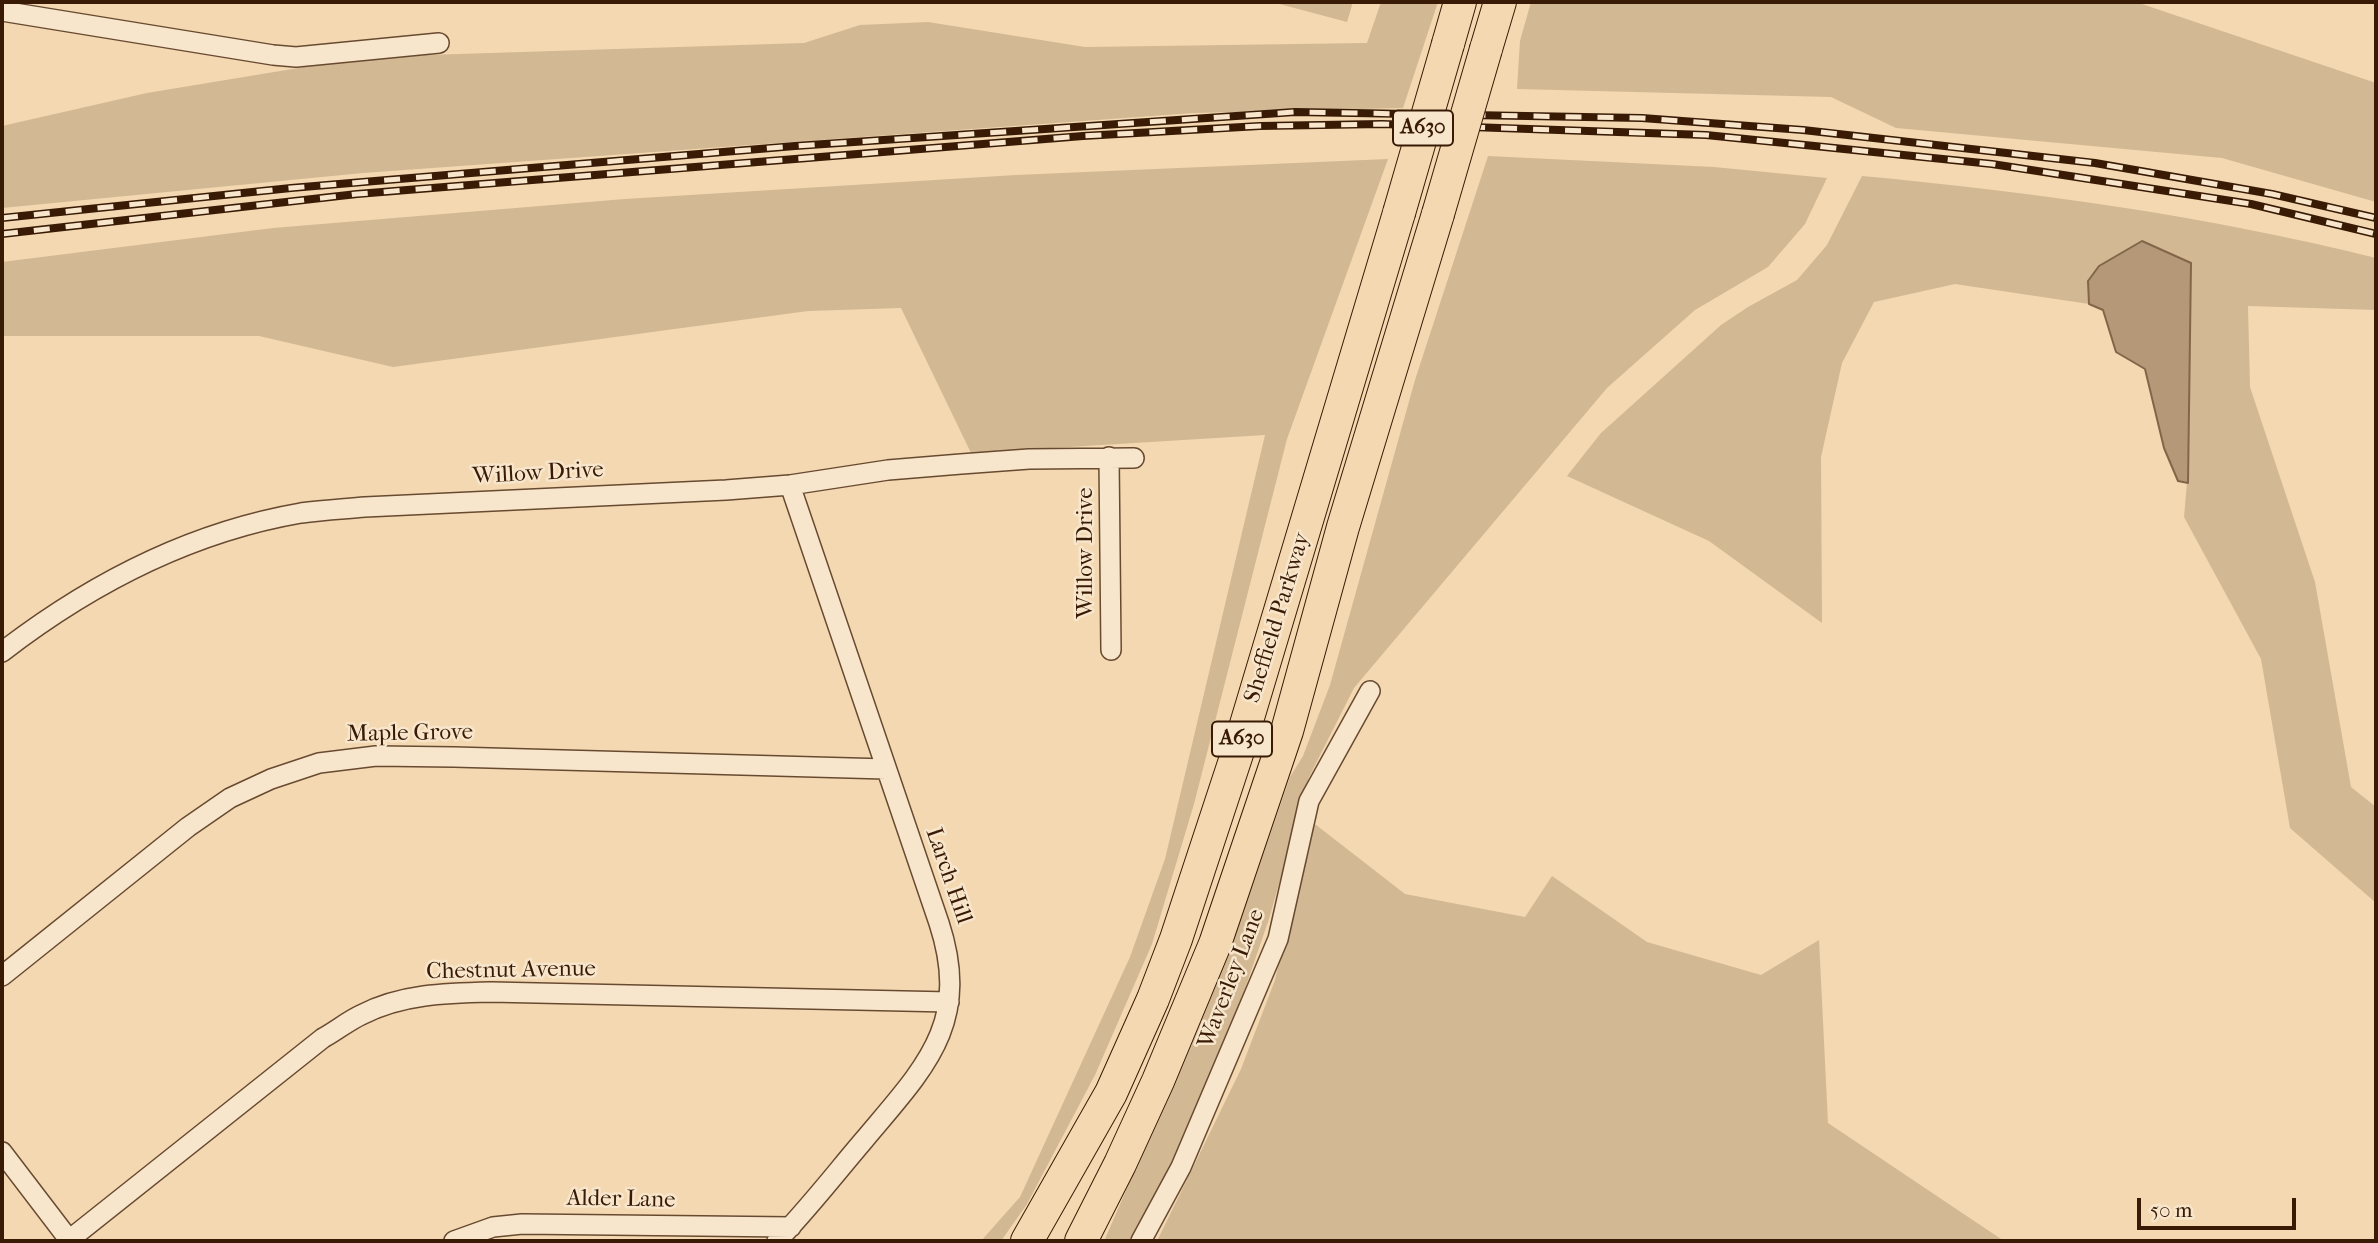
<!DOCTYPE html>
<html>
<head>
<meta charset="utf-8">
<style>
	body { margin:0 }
	#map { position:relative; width:2378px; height:1243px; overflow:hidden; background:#f3d8b1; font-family:"IM FELL French Canon",serif }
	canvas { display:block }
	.frame { position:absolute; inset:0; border:4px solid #391b05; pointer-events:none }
	.scale { position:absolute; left:2137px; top:1198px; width:159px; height:32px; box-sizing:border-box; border:4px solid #391b05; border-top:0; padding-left:9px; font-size:21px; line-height:24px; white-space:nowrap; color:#391b05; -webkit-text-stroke:5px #f7e6cc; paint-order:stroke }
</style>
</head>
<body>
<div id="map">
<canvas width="2378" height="1243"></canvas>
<div class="frame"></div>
<div class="scale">50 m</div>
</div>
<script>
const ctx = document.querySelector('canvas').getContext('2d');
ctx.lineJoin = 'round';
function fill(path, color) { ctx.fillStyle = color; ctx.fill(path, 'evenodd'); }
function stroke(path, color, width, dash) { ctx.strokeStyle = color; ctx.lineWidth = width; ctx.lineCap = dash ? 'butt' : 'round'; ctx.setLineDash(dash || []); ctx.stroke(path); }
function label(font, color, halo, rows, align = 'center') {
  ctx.font = font + ' "IM FELL French Canon",serif'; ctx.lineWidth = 5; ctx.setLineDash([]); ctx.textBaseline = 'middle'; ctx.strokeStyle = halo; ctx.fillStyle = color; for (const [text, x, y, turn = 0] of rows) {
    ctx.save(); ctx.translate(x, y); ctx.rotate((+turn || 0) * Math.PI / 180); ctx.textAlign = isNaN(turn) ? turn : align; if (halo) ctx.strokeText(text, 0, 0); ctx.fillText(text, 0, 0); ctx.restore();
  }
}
const green = new Path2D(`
	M 1272,2 L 1353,2 L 1347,22 Z
	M 1381,2 L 1438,2 L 1403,108 L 1194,113 L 363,173 L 2,208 L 2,126 L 147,93 L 365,57 L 804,43 L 860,25 L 928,22 L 1085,47 L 1367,43 Z
	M 1531,2 L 2136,2 L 2376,83 L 2376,202 L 2222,158 L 1896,128 L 1831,97 L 1517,89 L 1520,41 Z
	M 1488,156 L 1714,167 L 1827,178 L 1805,224 L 1768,267 L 1695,310 L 1607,388 L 1354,688 L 1309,777 L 1269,919 L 1231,1029 L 1175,1156 L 1129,1241 L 1106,1241 L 1105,1239 L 1232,945 L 1290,777 L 1303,756 L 1330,685 L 1415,380 Z
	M 1388,159 L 1287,439 L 1194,804 L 1152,944 L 1095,1075 L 1027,1204 L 1001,1241 L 981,1241 L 1020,1197 L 1130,957 L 1165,859 L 1265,435 L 971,453 L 901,308 L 808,311 L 393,367 L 259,336 L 2,336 L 2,262 L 273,228 L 625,199 L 1016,175 Z
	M 1862,176 C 2035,192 2207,216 2376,258 L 2376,310 L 2248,306 L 2250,387 L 2315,582 L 2351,787 L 2376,807 L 2376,903 L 2290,828 L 2261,659 L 2184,517 L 2189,459 L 2191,263 L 2142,241 L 2099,266 L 2088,281 L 2089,304 L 1955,284 L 1874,302 L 1842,363 L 1821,457 L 1822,623 L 1709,541 L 1567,476 L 1601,433 L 1721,325 L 1748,307 L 1797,280 L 1827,245 Z
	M 1311,821 L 1405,894 L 1525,917 L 1552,876 L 1647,942 L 1761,975 L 1819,940 L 1828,1123 L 2004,1241 L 1157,1241 L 1241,1069 L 1275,980 Z`);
const water = new Path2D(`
	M 2142,241 L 2191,263 L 2188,483 L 2178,481 L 2164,448 L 2145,369 L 2116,352 L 2103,310 L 2089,304 L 2088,281 L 2099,266 Z`);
const minor = new Path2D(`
	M 2,11 L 273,55 L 296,57 L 439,43
	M 1109,457 L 1111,650
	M 2,652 C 89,585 191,532 301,513 C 322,510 343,509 365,507 L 726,490 L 790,485 L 888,470 L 961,464 L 1029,459 L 1134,458
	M 2,976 L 188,827 L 230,798 L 271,779 L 319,763 L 376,756 L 454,757 L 886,769
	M 2,1152 L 70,1241
	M 69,1240 L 323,1038 C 336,1031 348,1021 361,1015 C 401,994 446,993 491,992 L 949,1002
	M 454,1241 L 493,1227 L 522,1224 L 791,1227
	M 777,1241 C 808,1209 835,1174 864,1140 C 924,1068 972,1024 939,923 L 790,485
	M 1141,1241 L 1181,1167 L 1278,939 L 1309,801 L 1370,691`);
const trunk = new Path2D(`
	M 1448,44 L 1460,2
	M 1486,49 L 1500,2
	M 1027,1241 L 1111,1093 L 1153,999 L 1176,939 L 1238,751 L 1399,213
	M 1081,1241 L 1120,1164 L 1158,1081 L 1215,944 L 1287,731 L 1343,527 L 1438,214`);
const rail = new Path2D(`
	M 2,218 L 291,188 L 795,146 L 1295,112 L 1642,118 L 1803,130 L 2095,163 L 2272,194 L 2376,218
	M 2,234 L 357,194 L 1083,136 L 1260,126 L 1382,124 L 1706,135 L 1992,164 L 2251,204 L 2376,234`);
const trunkBridge = new Path2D(`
	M 1399,213 L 1448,44
	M 1438,214 L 1486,49`);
const shields = [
	[1423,128,60],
	[1242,739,60]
];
const shieldNames = [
	["A630",1423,128],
	["A630",1242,739]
];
const streetNames = [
	["Willow Drive",538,474,-3],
	["Willow Drive",1086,553,-90],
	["Sheffield Parkway",1278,618,-73],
	["Maple Grove",410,734,-1],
	["Larch Hill",948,876,71],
	["Chestnut Avenue",511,971,-1],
	["Waverley Lane",1232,979,-69],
	["Alder Lane",621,1200,1]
];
fill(green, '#d3b894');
fill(water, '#b49877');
stroke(water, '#836649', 2);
stroke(minor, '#684a30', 22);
stroke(trunk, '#391b05', 34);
stroke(minor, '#f7e6cc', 19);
stroke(trunk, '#f3d8b1', 32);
stroke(rail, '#391b05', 8);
stroke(rail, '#f7e6cc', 5, [16]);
stroke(trunkBridge, '#391b05', 34, []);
stroke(trunkBridge, '#f3d8b1', 32);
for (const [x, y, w] of shields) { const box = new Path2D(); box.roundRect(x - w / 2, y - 17.5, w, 35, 5); ctx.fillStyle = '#f7e6cc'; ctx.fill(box); stroke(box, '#391b05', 2); }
label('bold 21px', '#391b05', null, shieldNames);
label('23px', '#391b05', '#f7e6cc', streetNames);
</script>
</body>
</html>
